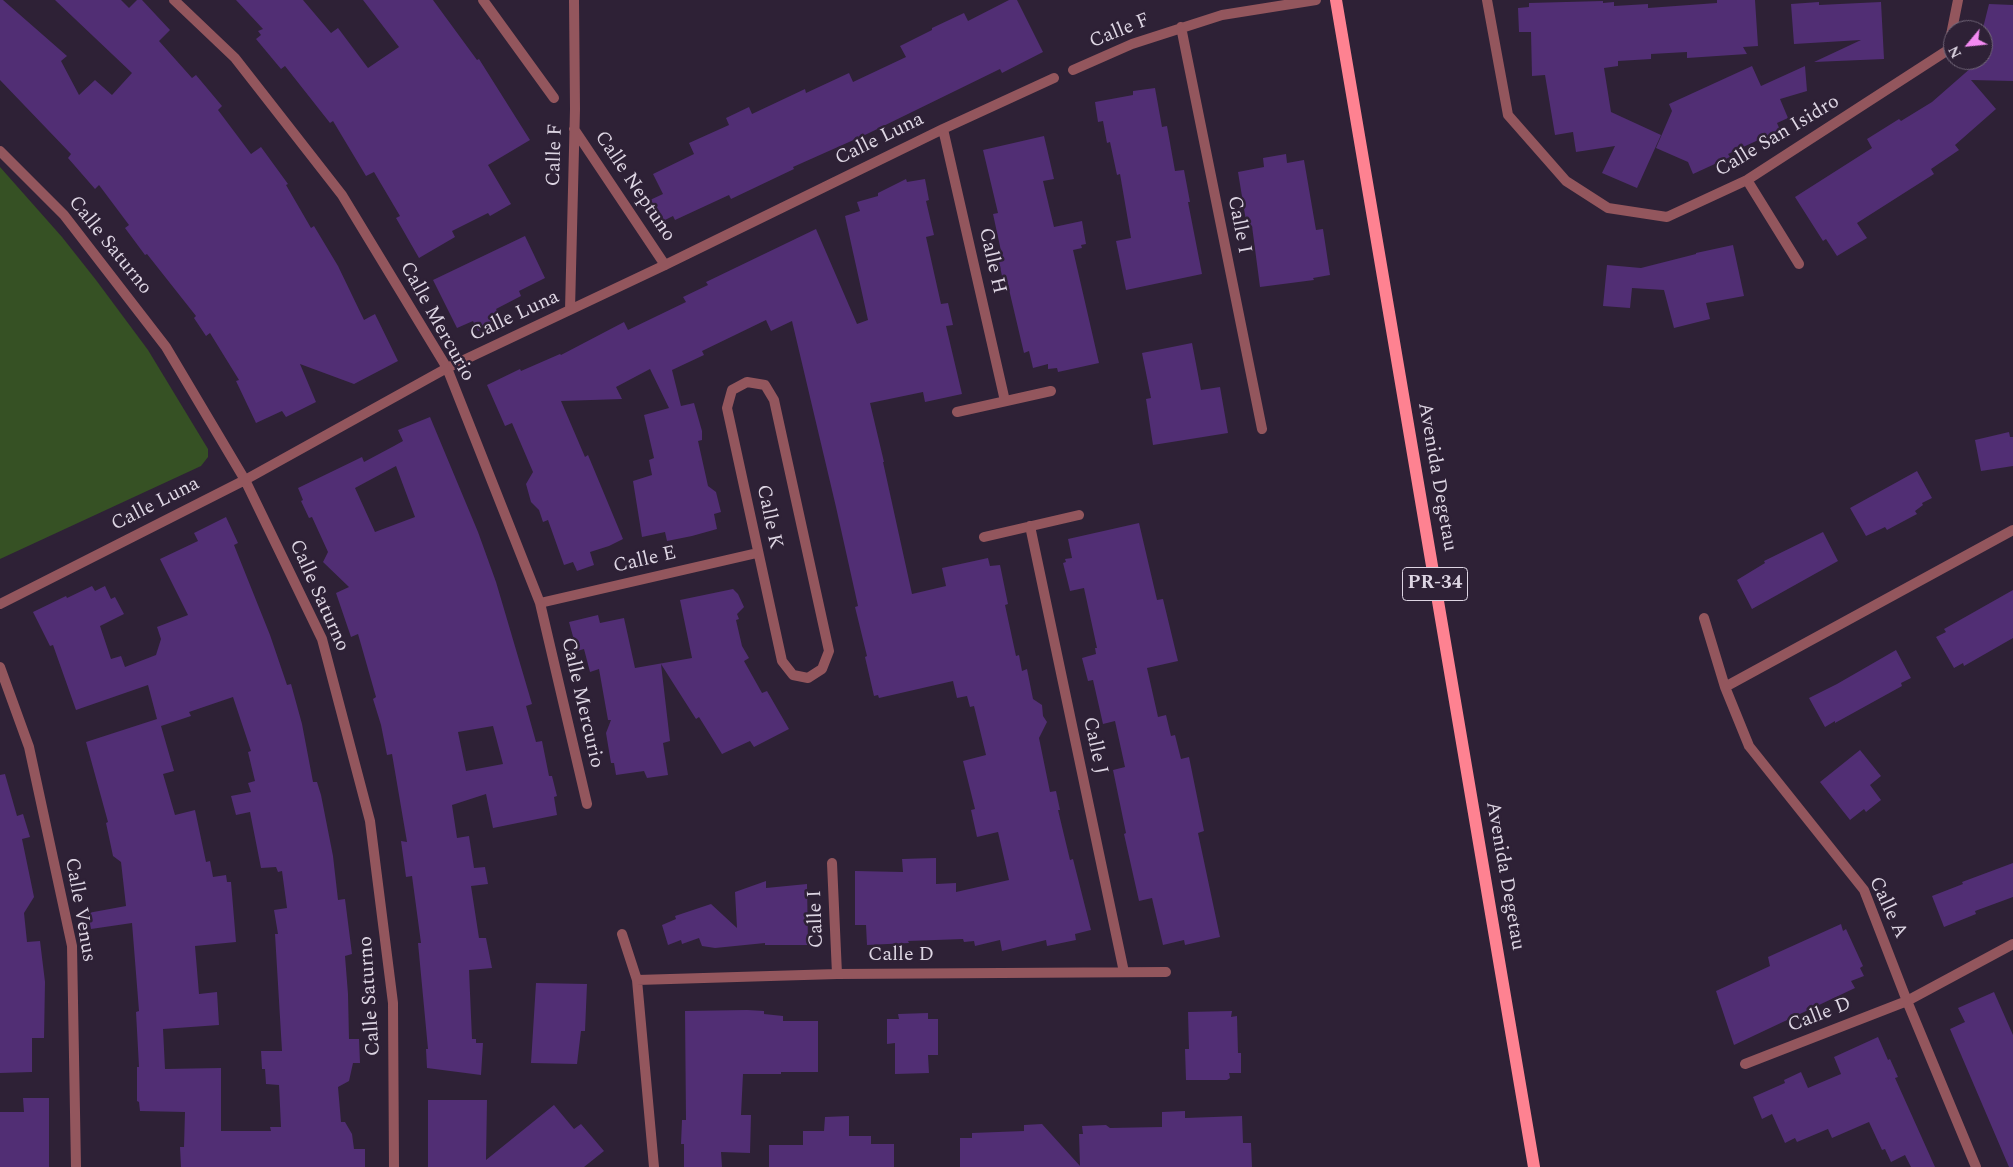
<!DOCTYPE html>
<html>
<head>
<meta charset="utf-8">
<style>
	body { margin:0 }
	#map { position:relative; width:2013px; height:1167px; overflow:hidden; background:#2e2136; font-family:Spectral,serif }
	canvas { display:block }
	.north { position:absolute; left:1943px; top:20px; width:50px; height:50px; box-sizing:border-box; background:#2e2136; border:1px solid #74697b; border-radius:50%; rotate:242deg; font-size:14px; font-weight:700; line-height:20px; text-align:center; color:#ddd5e3 }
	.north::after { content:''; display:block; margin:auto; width:18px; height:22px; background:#f38af2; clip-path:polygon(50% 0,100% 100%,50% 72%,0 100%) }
</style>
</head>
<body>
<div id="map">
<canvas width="2013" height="1167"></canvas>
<div class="north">N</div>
</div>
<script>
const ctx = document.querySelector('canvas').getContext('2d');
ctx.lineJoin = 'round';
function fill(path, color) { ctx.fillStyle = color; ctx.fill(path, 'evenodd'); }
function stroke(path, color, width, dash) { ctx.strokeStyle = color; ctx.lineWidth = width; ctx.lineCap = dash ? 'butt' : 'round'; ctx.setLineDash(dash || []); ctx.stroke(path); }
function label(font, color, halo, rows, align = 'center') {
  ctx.font = font + ' Spectral,serif'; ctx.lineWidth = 5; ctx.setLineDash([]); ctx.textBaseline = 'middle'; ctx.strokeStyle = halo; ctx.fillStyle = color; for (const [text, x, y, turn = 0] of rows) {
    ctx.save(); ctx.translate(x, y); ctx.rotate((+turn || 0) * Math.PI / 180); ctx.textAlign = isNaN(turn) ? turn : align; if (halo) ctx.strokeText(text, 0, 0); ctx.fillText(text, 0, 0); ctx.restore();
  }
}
const green = new Path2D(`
	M 0,167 L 62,237 L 96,280 L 148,350 L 208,449 L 208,457 L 201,466 L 0,559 Z`);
const building = new Path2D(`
	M 0,0 L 3,0 L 67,56 L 61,61 L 79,95 L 95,80 L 112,95 L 132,73 L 55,0 L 121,0 L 129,8 L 137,0 L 142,0 L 170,30 L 159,41 L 192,78 L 196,75 L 222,106 L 218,110 L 251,154 L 261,147 L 288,184 L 286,185 L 311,228 L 314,226 L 338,266 L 364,320 L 375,314 L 398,361 L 354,384 L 300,364 L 316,402 L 286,417 L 282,411 L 256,423 L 236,381 L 239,380 L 210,333 L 206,336 L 194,318 L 196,316 L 147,254 L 145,255 L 125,228 L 129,225 L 99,185 L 95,189 L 68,158 L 71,154 L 0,80 Z
	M 236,0 L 303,0 L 331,33 L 338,28 L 368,68 L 399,47 L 363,0 L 433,0 L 477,60 L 479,59 L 530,140 L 488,165 L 511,204 L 490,216 L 488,213 L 452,231 L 455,237 L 419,258 L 396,218 L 400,216 L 374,172 L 366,176 L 333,121 L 330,123 L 285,66 L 281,69 L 256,39 L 261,35 L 258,31 L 263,29 Z
	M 1009,0 L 1017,0 L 1043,52 L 1002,73 L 1000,69 L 867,134 L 793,167 L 794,169 L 731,199 L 729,195 L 675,220 L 673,216 L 661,222 L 650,200 L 663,194 L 653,174 L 694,154 L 689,143 L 729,125 L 726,118 L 749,107 L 752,114 L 805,89 L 806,93 L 849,73 L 853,82 L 906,57 L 900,46 L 932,30 L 932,28 L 964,13 L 968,21 Z
	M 1717,0 L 1755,0 L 1758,46 L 1743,47 L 1747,54 L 1687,58 L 1687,52 L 1651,54 L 1651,59 L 1618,61 L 1618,66 L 1604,68 L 1611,112 L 1661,135 L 1637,188 L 1602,173 L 1615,146 L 1576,152 L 1573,132 L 1555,135 L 1545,75 L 1532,76 L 1531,32 L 1519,32 L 1518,8 L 1529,7 L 1529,3 L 1603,1 L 1603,3 L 1614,2 L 1614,6 L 1648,4 L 1648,8 L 1717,3 Z
	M 1819,2 L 1819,5 L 1881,2 L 1884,59 L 1814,62 L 1861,40 L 1794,44 L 1791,4 Z
	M 1989,4 L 2013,5 L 2013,81 L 1971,80 L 1996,109 L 1955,145 L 1959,150 L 1931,169 L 1934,174 L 1857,223 L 1867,238 L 1837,256 L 1826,239 L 1823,241 L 1795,197 L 1872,148 L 1867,139 L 1899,119 L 1901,121 L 1932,102 L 1980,60 L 1983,60 L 1983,28 Z
	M 1752,66 L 1761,86 L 1805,66 L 1807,91 L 1780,99 L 1788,118 L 1777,123 L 1780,130 L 1728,154 L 1730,157 L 1693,174 L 1688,162 L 1656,148 L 1672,111 L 1669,104 Z
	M 1155,88 L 1162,127 L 1167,126 L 1175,171 L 1184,170 L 1190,202 L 1188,202 L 1202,274 L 1126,290 L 1116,241 L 1131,238 L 1120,174 L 1117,175 L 1110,142 L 1107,143 L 1103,121 L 1098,122 L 1095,102 L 1133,95 L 1133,91 Z
	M 1044,136 L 1054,179 L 1043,181 L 1054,227 L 1082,221 L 1086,244 L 1081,245 L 1082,248 L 1073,250 L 1099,363 L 1058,372 L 1057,368 L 1048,369 L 1048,364 L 1033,368 L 1029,351 L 1024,353 L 1007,281 L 1003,281 L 997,252 L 1001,251 L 993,214 L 998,213 L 983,150 Z
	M 1286,154 L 1287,163 L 1304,160 L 1316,230 L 1323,229 L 1330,275 L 1313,278 L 1314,280 L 1260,287 L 1252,226 L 1247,227 L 1238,172 L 1264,167 L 1263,158 Z
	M 906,179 L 907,182 L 925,179 L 929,200 L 926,201 L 934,235 L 926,237 L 941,304 L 948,303 L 953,325 L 946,326 L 962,394 L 925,402 L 923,392 L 870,403 L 884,462 L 883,462 L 912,594 L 946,586 L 942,568 L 988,558 L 990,566 L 1000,565 L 1008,604 L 1005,605 L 1016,656 L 1019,655 L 1022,671 L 1027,669 L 1033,699 L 1042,705 L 1043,716 L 1047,722 L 1039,738 L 1050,792 L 1056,791 L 1060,810 L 1058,810 L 1070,860 L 1073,859 L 1091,930 L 1075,934 L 1076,940 L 1047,946 L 1046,940 L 1002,951 L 1000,940 L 975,946 L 974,941 L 964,942 L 963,939 L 908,941 L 909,943 L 867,945 L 866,925 L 855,925 L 855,871 L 903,872 L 902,859 L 936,858 L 936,884 L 956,883 L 956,892 L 1009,880 L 998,832 L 977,837 L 971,810 L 975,809 L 963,761 L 986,755 L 974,706 L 970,707 L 967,696 L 957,698 L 953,681 L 879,698 L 878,695 L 874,696 L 865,657 L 867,656 L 855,607 L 858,606 L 836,507 L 792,321 L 771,331 L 766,320 L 702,351 L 704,355 L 672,370 L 681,406 L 694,403 L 702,431 L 702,440 L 698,441 L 708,486 L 716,492 L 721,512 L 714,514 L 717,529 L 692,536 L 667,541 L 665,532 L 642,537 L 633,481 L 652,475 L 649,460 L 654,458 L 644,415 L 669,408 L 650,369 L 616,387 L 622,399 L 561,401 L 585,457 L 588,455 L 623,539 L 609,546 L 590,552 L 594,565 L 577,571 L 573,562 L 564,565 L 548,520 L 543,522 L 539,510 L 531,502 L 526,484 L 533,472 L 512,423 L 505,426 L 487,385 L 520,369 L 521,371 L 560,354 L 561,355 L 624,322 L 628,330 L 686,302 L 683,297 L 708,285 L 706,282 L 816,229 L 857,324 L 868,320 L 845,216 L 860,211 L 857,202 L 878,196 L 878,193 Z
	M 525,236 L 545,278 L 519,291 L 521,296 L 496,309 L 502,319 L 478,331 L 473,321 L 457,328 L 433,280 Z
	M 1733,245 L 1744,296 L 1706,303 L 1710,319 L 1674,328 L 1664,290 L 1632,288 L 1630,308 L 1603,306 L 1607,265 L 1641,268 L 1696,254 L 1696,253 Z
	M 1192,343 L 1201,390 L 1220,387 L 1228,433 L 1153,445 L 1146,399 L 1151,398 L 1142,353 Z
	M 430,417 L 478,532 L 496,582 L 532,704 L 526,706 L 536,742 L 542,741 L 549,776 L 552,776 L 557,796 L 554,797 L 557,815 L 493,828 L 486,794 L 452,805 L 457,838 L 469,836 L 474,868 L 485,867 L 488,884 L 471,886 L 479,938 L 486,938 L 492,968 L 469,970 L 472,1039 L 476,1039 L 476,1043 L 483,1043 L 481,1075 L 427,1068 L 426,1049 L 428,1049 L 418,943 L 421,943 L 412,876 L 406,877 L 401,841 L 407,842 L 392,754 L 387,755 L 381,725 L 373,699 L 376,697 L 358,634 L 351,637 L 336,593 L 349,587 L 323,562 L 328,552 L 312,517 L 309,518 L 301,501 L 303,500 L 298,488 L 362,457 L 364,462 L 394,446 L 403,441 L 398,430 ZM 396,466 L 415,517 L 375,532 L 355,488 ZM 493,726 L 503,764 L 466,771 L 458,732 Z
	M 2009,432 L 2010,437 L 2013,437 L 2013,466 L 1981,471 L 1975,440 Z
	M 1917,471 L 1932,498 L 1922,503 L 1923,505 L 1915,511 L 1917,514 L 1887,530 L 1885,527 L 1881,529 L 1866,536 L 1850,508 Z
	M 226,517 L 238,543 L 234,545 L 270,635 L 287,685 L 291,684 L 302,724 L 313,782 L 317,782 L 321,795 L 333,856 L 338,900 L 345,899 L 352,954 L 345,956 L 348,994 L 349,1039 L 359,1039 L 360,1063 L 353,1063 L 349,1081 L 338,1087 L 341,1122 L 345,1122 L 352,1134 L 354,1149 L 365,1149 L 365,1167 L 181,1167 L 180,1147 L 184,1147 L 185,1112 L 140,1111 L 139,1102 L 137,1101 L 137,1067 L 139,1067 L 136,1012 L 139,1011 L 132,923 L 91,929 L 88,913 L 126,906 L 121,862 L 113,856 L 106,823 L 108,822 L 86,742 L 157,719 L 148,685 L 76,710 L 53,645 L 50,646 L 33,612 L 66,596 L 67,598 L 92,586 L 95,591 L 105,586 L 111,599 L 115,597 L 124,614 L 100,626 L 111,659 L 121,656 L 125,667 L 156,655 L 161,639 L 157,627 L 188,615 L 160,559 L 198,541 L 194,533 ZM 233,697 L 251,751 L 248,752 L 255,781 L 248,783 L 251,792 L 231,796 L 236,815 L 250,812 L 261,868 L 276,867 L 278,872 L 282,871 L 287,908 L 274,910 L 278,934 L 275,934 L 282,1051 L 261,1051 L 262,1069 L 265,1069 L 266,1084 L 279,1085 L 281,1127 L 270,1127 L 271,1131 L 221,1131 L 221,1068 L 165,1069 L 163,1029 L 219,1025 L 217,992 L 199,994 L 195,946 L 236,942 L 231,882 L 227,882 L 226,875 L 213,877 L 210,861 L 206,862 L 195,810 L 175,815 L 163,774 L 174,771 L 161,726 L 191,716 L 189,712 Z
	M 1139,523 L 1157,600 L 1163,599 L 1178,661 L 1147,668 L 1158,717 L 1166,715 L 1171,736 L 1175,735 L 1181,759 L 1189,757 L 1204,831 L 1198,833 L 1220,937 L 1185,945 L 1184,940 L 1163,945 L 1152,898 L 1139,901 L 1124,834 L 1126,833 L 1113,770 L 1125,767 L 1115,721 L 1103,724 L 1093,680 L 1088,681 L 1082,658 L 1096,654 L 1095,648 L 1097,648 L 1084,588 L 1070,591 L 1063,563 L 1066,562 L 1065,559 L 1072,558 L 1068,539 Z
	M 1823,532 L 1838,561 L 1752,609 L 1737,580 L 1765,563 L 1764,561 Z
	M 733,589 L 738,594 L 744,607 L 737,614 L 739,619 L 736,620 L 742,646 L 749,658 L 744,661 L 762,693 L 767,691 L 789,729 L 754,747 L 750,741 L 722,754 L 699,717 L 696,719 L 661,664 L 670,741 L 663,743 L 668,775 L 647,778 L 644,771 L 616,775 L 614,763 L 611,763 L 606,733 L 611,720 L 608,720 L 599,669 L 590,672 L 584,649 L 577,651 L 569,622 L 598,615 L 600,623 L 624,618 L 635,668 L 692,658 L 680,600 Z
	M 2013,590 L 2013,638 L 1964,666 L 1963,663 L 1954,668 L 1936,637 L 1946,632 L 1944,629 Z
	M 1896,650 L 1911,678 L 1901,683 L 1902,686 L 1835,723 L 1835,721 L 1825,727 L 1809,698 L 1837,684 Z
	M 1860,750 L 1881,776 L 1870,785 L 1881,800 L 1866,812 L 1864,809 L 1850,820 L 1820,782 Z
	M 5,774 L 17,816 L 23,814 L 30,837 L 22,839 L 34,897 L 24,913 L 27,942 L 40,941 L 45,982 L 44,1038 L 32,1038 L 32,1072 L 0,1073 L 0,775 Z
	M 2013,863 L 2013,897 L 1975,911 L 1976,914 L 1944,927 L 1932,896 L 1963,884 L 1962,882 Z
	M 766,881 L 766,888 L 807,884 L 808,945 L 765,945 L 765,943 L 715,948 L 702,946 L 699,938 L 682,944 L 681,940 L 668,945 L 662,925 L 676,919 L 675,916 L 711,904 L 737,928 L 735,892 Z
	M 1841,924 L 1843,931 L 1846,929 L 1863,966 L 1860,968 L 1864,976 L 1851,981 L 1855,988 L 1734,1045 L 1716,991 L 1770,966 L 1768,957 Z
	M 536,983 L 587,984 L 585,1031 L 581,1031 L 577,1064 L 531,1063 Z
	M 1994,992 L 2013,1035 L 2013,1167 L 2009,1167 L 1950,1029 L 1965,1022 L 1958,1008 Z
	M 747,1010 L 764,1011 L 764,1014 L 783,1016 L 783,1021 L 818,1021 L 818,1072 L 781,1072 L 781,1074 L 743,1074 L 741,1115 L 751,1115 L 750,1153 L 721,1152 L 722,1167 L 684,1167 L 684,1144 L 681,1144 L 682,1120 L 686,1120 L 685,1011 Z
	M 1232,1011 L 1231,1017 L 1237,1016 L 1238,1053 L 1241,1053 L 1241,1073 L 1229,1073 L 1230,1078 L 1227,1080 L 1186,1080 L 1185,1049 L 1189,1049 L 1188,1012 Z
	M 928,1013 L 928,1019 L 938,1019 L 938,1055 L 928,1055 L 929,1073 L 895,1074 L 895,1043 L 887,1044 L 887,1019 L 899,1019 L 898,1014 Z
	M 1878,1037 L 1888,1060 L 1890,1059 L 1898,1077 L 1895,1078 L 1935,1167 L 1911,1167 L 1905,1155 L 1891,1162 L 1885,1149 L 1882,1150 L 1869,1122 L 1832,1138 L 1828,1129 L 1797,1142 L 1795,1138 L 1785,1143 L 1772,1114 L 1762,1119 L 1753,1097 L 1785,1083 L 1784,1080 L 1801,1072 L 1808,1088 L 1841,1074 L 1834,1057 Z
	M 23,1098 L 49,1098 L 49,1167 L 0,1167 L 0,1112 L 24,1112 Z
	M 428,1100 L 487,1100 L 486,1160 L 554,1105 L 574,1129 L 581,1124 L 604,1151 L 584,1167 L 428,1167 Z
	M 1185,1111 L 1185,1118 L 1242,1116 L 1243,1143 L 1251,1143 L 1252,1167 L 960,1167 L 960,1138 L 972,1138 L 972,1133 L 1024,1131 L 1024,1125 L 1042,1124 L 1080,1166 L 1079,1134 L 1083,1134 L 1082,1126 L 1106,1125 L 1110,1128 L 1162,1127 L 1162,1112 Z
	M 849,1116 L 849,1136 L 871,1136 L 871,1144 L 894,1144 L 894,1167 L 769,1167 L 769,1145 L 803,1145 L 803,1131 L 824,1131 L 825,1117 Z`);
const street = new Path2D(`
	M 174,0 L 235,58 L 342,195 L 447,368 L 540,603 L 587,804
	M 483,0 L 554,98
	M 1487,0 L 1508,115 L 1566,181 L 1608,208 L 1667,217 L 1747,180 L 1948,50 L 1958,0
	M 1181,27 L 1262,429
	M 1073,70 L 1132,44 L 1222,15 L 1316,0
	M 574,129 L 665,265
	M 943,129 L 1005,401
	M 0,151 L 64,215 L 166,347 L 245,480 L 322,639 L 370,821 L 393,1003 L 394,1167
	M 1747,180 L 1799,264
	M 570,310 L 575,109 L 574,0
	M 747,382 L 765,385 L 774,400 L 829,651 L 822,669 L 808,678 L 793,675 L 782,661 L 727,408 L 732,390 Z
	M 957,412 L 1051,391
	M 1030,526 L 1124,972
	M 984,537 L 1079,515
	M 540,603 L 757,553
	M 0,604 L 245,480 L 447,368 L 665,265 L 943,129 L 1054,78
	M 1704,618 L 1725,687 L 1749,746 L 1864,890 L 1907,1001 L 1976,1167
	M 0,667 L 29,747 L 72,946 L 76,1167
	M 1725,687 L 2013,530
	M 832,863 L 837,974
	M 622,934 L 637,980 L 654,1167
	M 637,980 L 837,974 L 1166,972
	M 1745,1064 L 1907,1001 L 2013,944`);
const primary = new Path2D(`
	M 1336,0 L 1534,1167`);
const shields = [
	[1435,584,65]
];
const shieldNames = [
	["PR-34",1435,584]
];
const streetNames = [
	["Calle F",1120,32,-22],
	["Calle San Isidro",1778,137,-31],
	["Calle Luna",880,140,-26],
	["Calle F",556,155,-88],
	["Calle Neptuno",634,187,56],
	["Calle I",1238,225,79],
	["Calle Saturno",109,246,51],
	["Calle H",991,261,77],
	["Calle Luna",515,317,-25],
	["Calle Mercurio",436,322,61],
	["Avenida Degetau",1436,477,80],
	["Calle Luna",156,505,-27],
	["Calle K",768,517,78],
	["Calle E",645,561,-13],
	["Calle Saturno",318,596,66],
	["Calle Mercurio",581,703,77],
	["Calle J",1094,746,78],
	["Avenida Degetau",1504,876,80],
	["Calle A",1887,908,65],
	["Calle Venus",79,910,80],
	["Calle I",817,919,-92],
	["Calle D",901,956],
	["Calle Saturno",371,996,-94],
	["Calle D",1820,1016,-21]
];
fill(green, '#365124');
fill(building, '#512e74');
stroke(street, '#93565d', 10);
stroke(primary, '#fe8291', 12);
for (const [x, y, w] of shields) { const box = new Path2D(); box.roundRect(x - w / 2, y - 16.5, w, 33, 4); ctx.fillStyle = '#2e2136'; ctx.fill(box); stroke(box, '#ddd5e3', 1); }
label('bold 19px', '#ddd5e3', null, shieldNames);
label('20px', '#ddd5e3', '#2e2136', streetNames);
</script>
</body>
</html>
